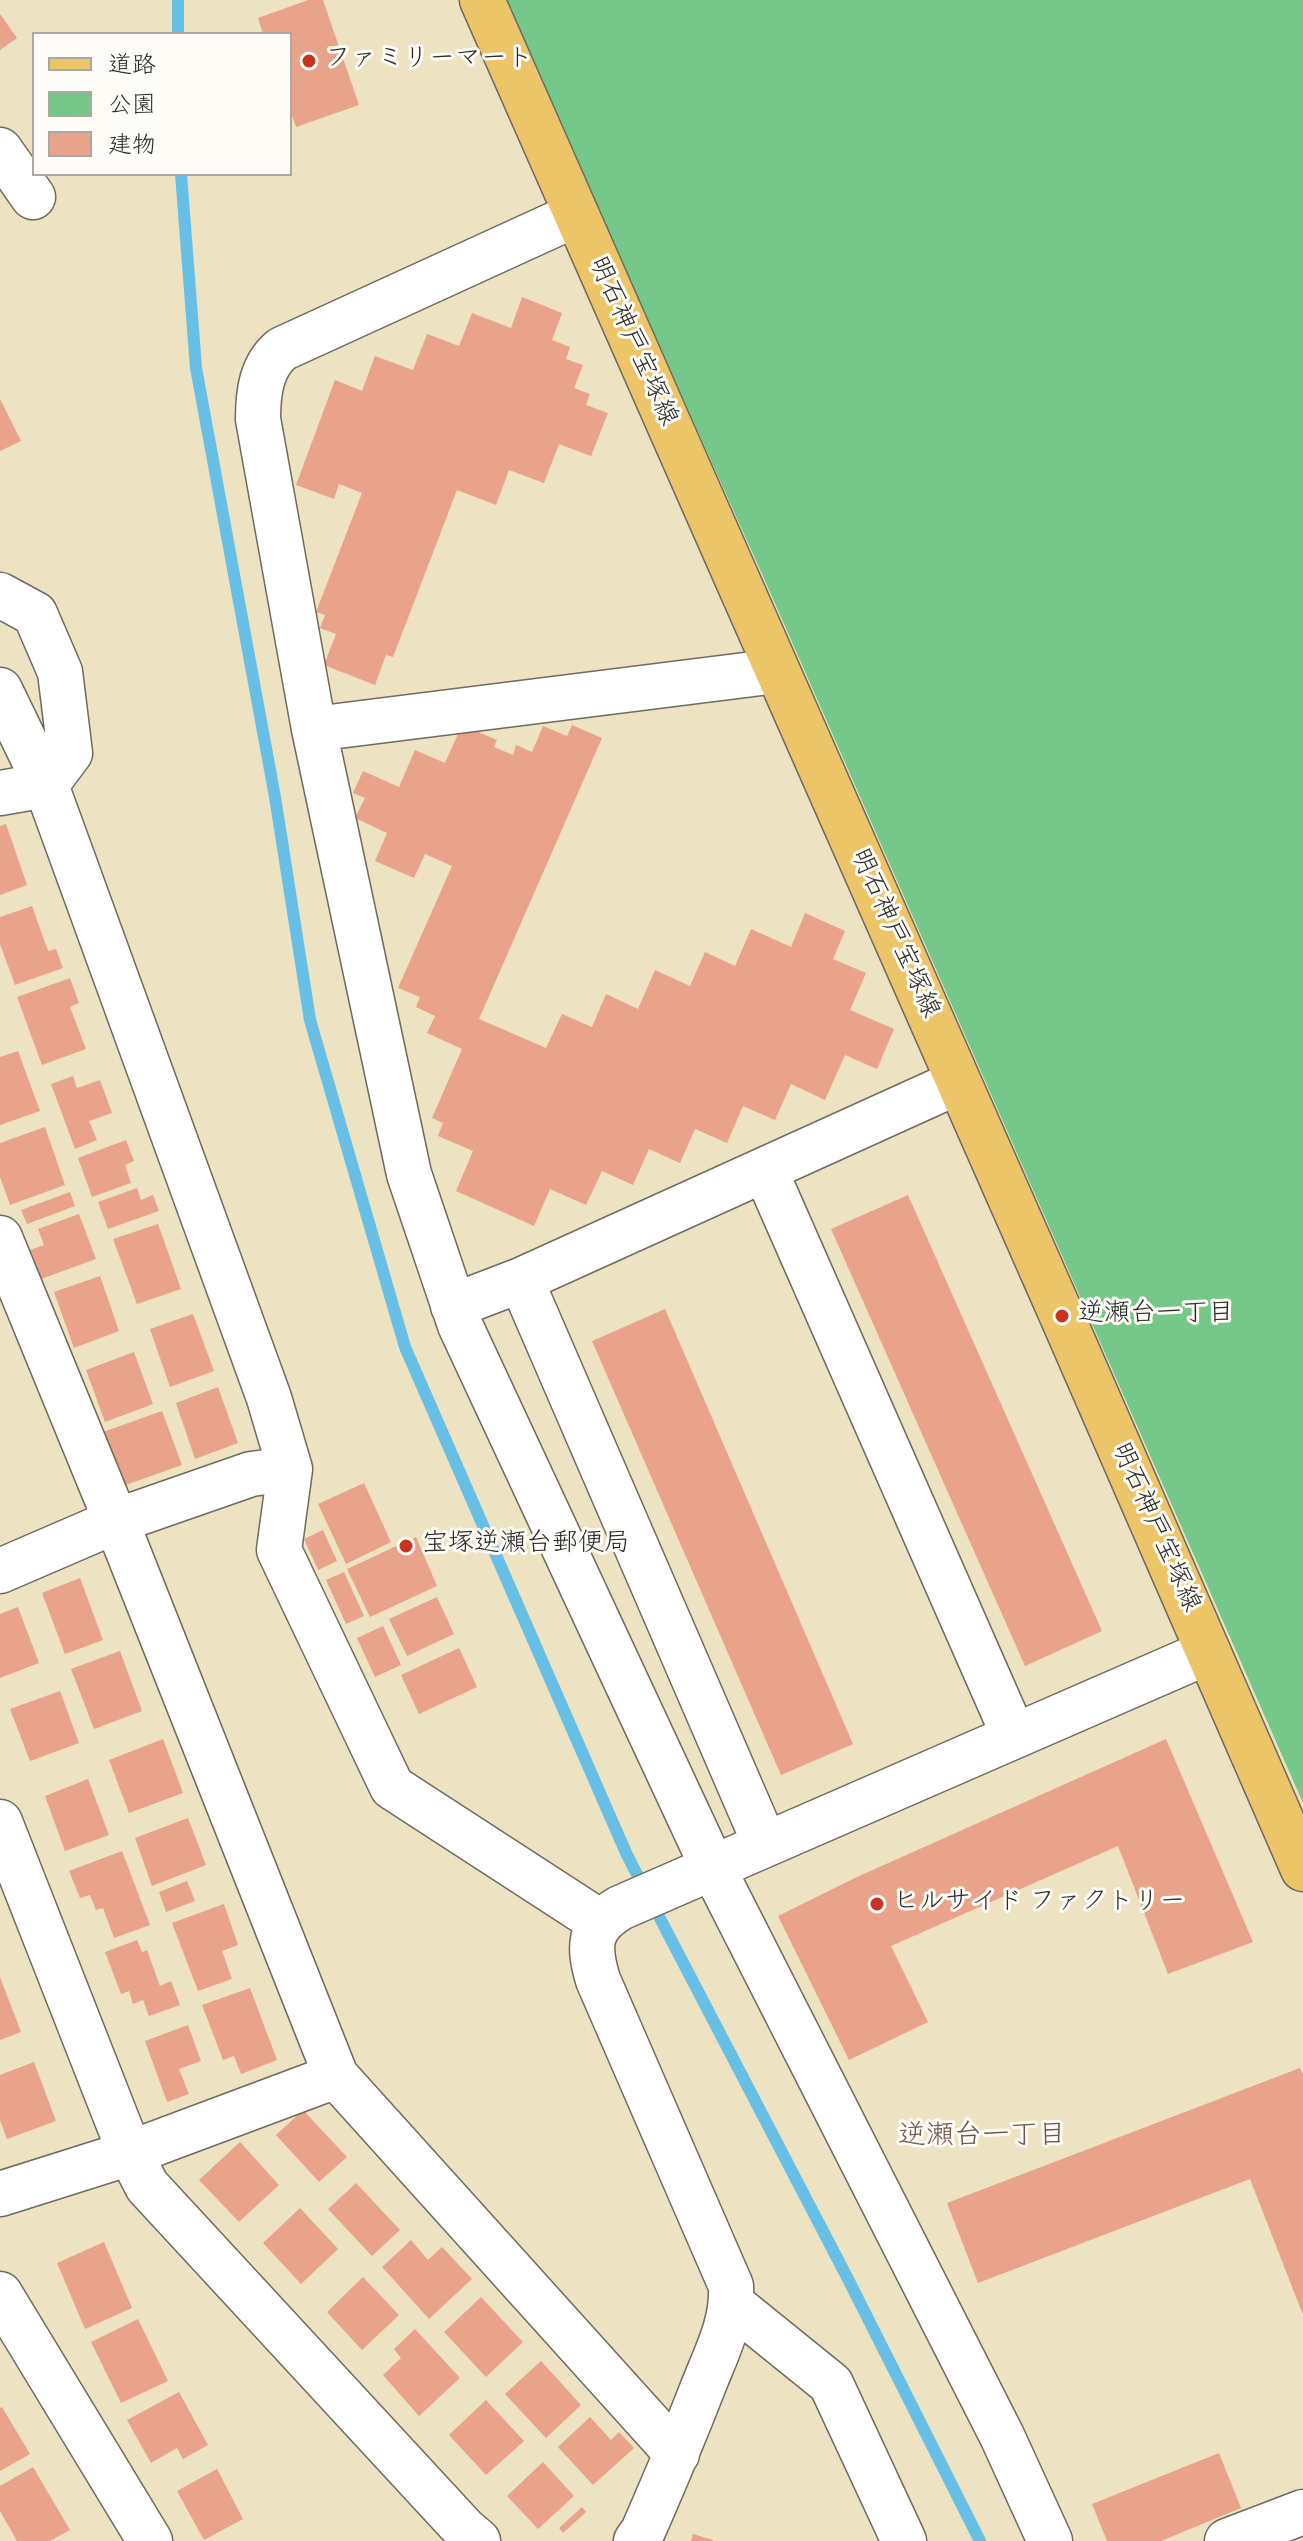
<!DOCTYPE html>
<html>
<head>
<meta charset="utf-8">
<style>
	body { margin:0 }
	#map { position:relative; width:1303px; height:2541px; overflow:hidden; background:#ede2c2; font-family:"Indie Flower","Klee One",sans-serif }
	canvas { display:block }
	.legend { position:absolute; left:32px; top:32px; width:260px; height:144px; box-sizing:border-box; background:#fdfcf7; border:2px solid #a9a8a5; margin:0; padding:10px 14px; list-style:none; font-size:24px; color:#2b2b2b }
	.legend li { display:flex; align-items:center; gap:16px; height:40px }
	.legend b { width:40px; border:2px solid #a9a8a5 }
</style>
</head>
<body>
<div id="map">
<canvas width="1303" height="2541"></canvas>
<ul class="legend">
<li><b style="height:10px;background:#edc569"></b>道路</li>
<li><b style="height:22px;background:#76c88a"></b>公園</li>
<li><b style="height:22px;background:#e8a38a"></b>建物</li>
</ul>
</div>
<script>
const ctx = document.querySelector('canvas').getContext('2d');
ctx.lineJoin = 'round';
function fill(path, color) { ctx.fillStyle = color; ctx.fill(path, 'evenodd'); }
function stroke(path, color, width, dash) { ctx.strokeStyle = color; ctx.lineWidth = width; ctx.lineCap = dash ? 'butt' : 'round'; ctx.setLineDash(dash || []); ctx.stroke(path); }
function label(font, color, halo, rows, align = 'center') {
  ctx.font = font + ' "Indie Flower","Klee One",sans-serif'; ctx.lineWidth = 6; ctx.setLineDash([]); ctx.textBaseline = 'middle'; ctx.strokeStyle = halo; ctx.fillStyle = color; for (const [text, x, y, turn = 0] of rows) {
    ctx.save(); ctx.translate(x, y); ctx.rotate((+turn || 0) * Math.PI / 180); ctx.textAlign = isNaN(turn) ? turn : align; if (halo) ctx.strokeText(text, 0, 0); ctx.fillText(text, 0, 0); ctx.restore();
  }
}
const green = new Path2D(`
	M 504,0 L 1303,0 L 1303,1803 L 762,574 Z`);
const stream = new Path2D(`
	M 178,34 L 178,0
	M 181,174 L 196,368 L 275,797 L 310,1020 L 405,1347 L 627,1855 L 848,2279 L 980,2541`);
const building = new Path2D(`
	M 308,0 L 323,0 L 359,105 L 296,127 L 290,110 L 290,34 L 263,34 L 258,18 Z
	M 0,14 L 17,38 L 0,50 Z
	M 522,297 L 562,313 L 552,340 L 570,347 L 566,359 L 583,365 L 574,388 L 590,394 L 586,405 L 608,413 L 591,456 L 559,444 L 544,483 L 509,470 L 496,505 L 457,490 L 393,657 L 386,655 L 375,685 L 324,665 L 336,634 L 320,628 L 325,615 L 316,612 L 362,493 L 339,484 L 334,499 L 296,485 L 335,380 L 362,391 L 375,356 L 413,370 L 427,334 L 459,346 L 472,313 L 511,328 Z
	M 0,399 L 21,441 L 0,451 Z
	M 462,725 L 497,740 L 494,747 L 513,755 L 516,745 L 532,752 L 543,726 L 567,736 L 572,725 L 602,738 L 479,1019 L 546,1048 L 562,1014 L 592,1027 L 606,994 L 638,1009 L 655,970 L 690,986 L 705,952 L 735,966 L 751,929 L 791,947 L 805,913 L 845,931 L 833,959 L 866,973 L 850,1010 L 894,1029 L 877,1069 L 845,1055 L 825,1100 L 791,1084 L 775,1120 L 743,1106 L 727,1143 L 695,1129 L 680,1163 L 649,1149 L 633,1185 L 602,1171 L 586,1205 L 550,1189 L 534,1226 L 456,1191 L 473,1151 L 438,1136 L 443,1123 L 432,1118 L 462,1049 L 427,1033 L 435,1016 L 416,1007 L 420,997 L 398,988 L 452,866 L 425,854 L 414,878 L 375,861 L 387,833 L 355,818 L 365,798 L 353,793 L 363,771 L 399,787 L 415,750 L 445,763 Z
	M 6,824 L 27,885 L 0,895 L 0,826 Z
	M 32,906 L 48,951 L 56,949 L 63,968 L 15,985 L 0,944 L 0,917 Z
	M 70,978 L 79,1003 L 70,1007 L 86,1049 L 42,1065 L 17,997 Z
	M 18,1051 L 40,1111 L 0,1125 L 0,1057 Z
	M 73,1076 L 77,1088 L 100,1080 L 112,1113 L 89,1121 L 97,1140 L 75,1149 L 51,1084 Z
	M 45,1127 L 65,1185 L 10,1205 L 0,1177 L 0,1143 Z
	M 126,1140 L 134,1161 L 125,1165 L 131,1183 L 92,1197 L 78,1158 Z
	M 137,1188 L 141,1200 L 153,1195 L 159,1211 L 108,1229 L 98,1202 Z
	M 70,1192 L 75,1206 L 27,1224 L 21,1210 Z
	M 908,1195 L 1102,1631 L 1025,1666 L 831,1229 Z
	M 79,1214 L 96,1259 L 41,1279 L 30,1250 L 44,1245 L 38,1229 Z
	M 158,1224 L 181,1289 L 137,1304 L 113,1239 Z
	M 100,1276 L 119,1331 L 74,1348 L 54,1292 Z
	M 665,1309 L 853,1744 L 781,1775 L 592,1341 Z
	M 193,1314 L 214,1371 L 170,1387 L 150,1329 Z
	M 134,1352 L 153,1404 L 105,1422 L 86,1370 Z
	M 218,1387 L 238,1443 L 195,1459 L 176,1403 Z
	M 162,1411 L 182,1465 L 123,1486 L 103,1432 Z
	M 364,1483 L 391,1542 L 346,1564 L 318,1504 Z
	M 323,1530 L 337,1561 L 318,1570 L 304,1539 Z
	M 416,1537 L 437,1586 L 370,1617 L 347,1569 Z
	M 344,1572 L 364,1616 L 346,1624 L 326,1580 Z
	M 80,1578 L 103,1640 L 65,1654 L 42,1593 Z
	M 437,1597 L 454,1634 L 407,1656 L 389,1619 Z
	M 18,1607 L 39,1663 L 0,1678 L 0,1614 Z
	M 383,1626 L 401,1665 L 375,1677 L 357,1638 Z
	M 459,1648 L 477,1687 L 419,1714 L 401,1675 Z
	M 120,1651 L 142,1711 L 94,1729 L 71,1669 Z
	M 60,1691 L 79,1743 L 30,1761 L 10,1709 Z
	M 163,1739 L 183,1793 L 129,1813 L 109,1760 Z
	M 1166,1739 L 1253,1942 L 1168,1974 L 1118,1846 L 891,1946 L 928,2022 L 849,2060 L 778,1916 L 857,1877 Z
	M 88,1779 L 109,1835 L 65,1851 L 45,1796 Z
	M 188,1818 L 206,1865 L 152,1886 L 135,1838 Z
	M 122,1851 L 150,1925 L 114,1938 L 103,1908 L 96,1910 L 90,1895 L 80,1898 L 69,1871 Z
	M 187,1881 L 195,1901 L 166,1912 L 159,1892 Z
	M 224,1904 L 238,1945 L 222,1951 L 232,1979 L 198,1991 L 172,1923 Z
	M 137,1940 L 142,1952 L 147,1950 L 160,1986 L 171,1981 L 180,2005 L 149,2016 L 143,2000 L 133,2004 L 129,1991 L 121,1994 L 105,1952 Z
	M 0,1977 L 21,2032 L 0,2040 Z
	M 250,1988 L 277,2060 L 241,2074 L 234,2056 L 223,2060 L 202,2005 Z
	M 188,2025 L 201,2061 L 179,2069 L 189,2094 L 167,2102 L 145,2041 Z
	M 34,2062 L 56,2121 L 7,2139 L 0,2120 L 0,2075 Z
	M 1300,2068 L 1303,2075 L 1303,2315 L 1250,2179 L 978,2283 L 947,2203 Z
	M 303,2110 L 347,2157 L 319,2182 L 276,2135 Z
	M 240,2142 L 279,2185 L 239,2222 L 199,2180 Z
	M 356,2183 L 400,2230 L 372,2256 L 328,2209 Z
	M 300,2208 L 338,2249 L 301,2284 L 263,2243 Z
	M 411,2240 L 428,2260 L 442,2247 L 472,2279 L 429,2319 L 382,2267 Z
	M 104,2242 L 132,2308 L 85,2329 L 57,2263 Z
	M 363,2277 L 399,2315 L 362,2350 L 327,2312 Z
	M 481,2297 L 523,2342 L 486,2377 L 444,2332 Z
	M 138,2319 L 168,2381 L 121,2403 L 91,2342 Z
	M 415,2329 L 460,2378 L 419,2416 L 383,2375 L 401,2358 L 394,2349 Z
	M 541,2361 L 581,2405 L 546,2438 L 505,2394 Z
	M 179,2392 L 208,2445 L 183,2459 L 177,2448 L 151,2463 L 127,2420 Z
	M 486,2400 L 524,2441 L 486,2475 L 449,2435 Z
	M 2,2407 L 30,2454 L 0,2471 L 0,2408 Z
	M 590,2417 L 611,2440 L 619,2432 L 634,2448 L 593,2485 L 558,2447 Z
	M 1219,2453 L 1241,2508 L 1161,2541 L 1107,2541 L 1092,2504 Z
	M 543,2462 L 574,2496 L 538,2529 L 507,2496 Z
	M 33,2467 L 70,2530 L 50,2541 L 17,2541 L 0,2511 L 0,2486 Z
	M 217,2469 L 243,2519 L 204,2540 L 177,2491 Z
	M 582,2507 L 586,2512 L 563,2533 L 559,2528 Z
	M 693,2534 L 713,2540 L 713,2541 L 691,2541 Z`);
const minor = new Path2D(`
	M 0,150 L 33,197
	M 575,215 L 282,349 C 261,366 258,393 258,419 L 314,729 L 409,1174 L 460,1325 L 713,1868 L 1002,2436 L 1050,2541
	M 0,595 L 35,614 L 60,672 L 70,753 L 46,785 L 0,793
	M 0,690 L 46,785 L 269,1398 L 290,1469 L 279,1550 L 392,1787 L 600,1922
	M 314,729 L 777,671
	M 765,1170 L 1014,1736
	M 0,1238 L 116,1521 L 336,2076 L 677,2454
	M 453,1306 L 521,1280
	M 0,1571 L 116,1521 L 251,1474 L 290,1469
	M 0,1822 L 130,2153 L 147,2186 L 464,2529 L 478,2541
	M 765,1844 L 521,1280 L 958,1082
	M 0,2194 L 130,2153 L 336,2076
	M 0,2294 L 150,2541
	M 732,2304 L 831,2384 L 904,2541
	M 636,2541 L 643,2531 C 664,2483 684,2436 703,2387 C 716,2354 733,2322 731,2286 L 598,1980 C 588,1946 588,1927 620,1908 L 1208,1652
	M 1227,2541 L 1303,2512`);
const major = new Path2D(`
	M 482,0 L 1062,1316 L 1303,1869`);
const markers = [
	[309,61,8,"#c8321e"],
	[1062,1316,8,"#c8321e"],
	[406,1546,8,"#c8321e"],
	[877,1904,8,"#c8321e"]
];
const poiNames = [
	["ファミリーマート",325,61],
	["逆瀬台一丁目",1078,1316],
	["宝塚逆瀬台郵便局",422,1546],
	["ヒルサイド ファクトリー",893,1904]
];
const streetNames = [
	["明石神戸宝塚線",631,342,66],
	["明石神戸宝塚線",893,934,66],
	["明石神戸宝塚線",1154,1528,66]
];
const neighbourhoodNames = [
	["逆瀬台一丁目",982,2138]
];
fill(green, '#76c88a');
stroke(stream, '#67bfe5', 12);
fill(building, '#e8a38a');
stroke(minor, '#6f6b60', 47);
stroke(major, '#6f6b60', 47);
stroke(minor, '#fff', 44);
stroke(major, '#edc569', 44);
for (const [x, y, r, color] of markers) { const dot = new Path2D(); dot.arc(x, y, r, 0, 2 * Math.PI); ctx.fillStyle = color; ctx.fill(dot); stroke(dot, '#fdfcf7', 3); }
label('26px', '#2b2b2b', '#fdfcf7', poiNames, 'left');
label('26px', '#2b2b2b', '#fdfcf7', streetNames);
label('28px', '#6d554c', '#fdfcf7', neighbourhoodNames);
</script>
</body>
</html>
